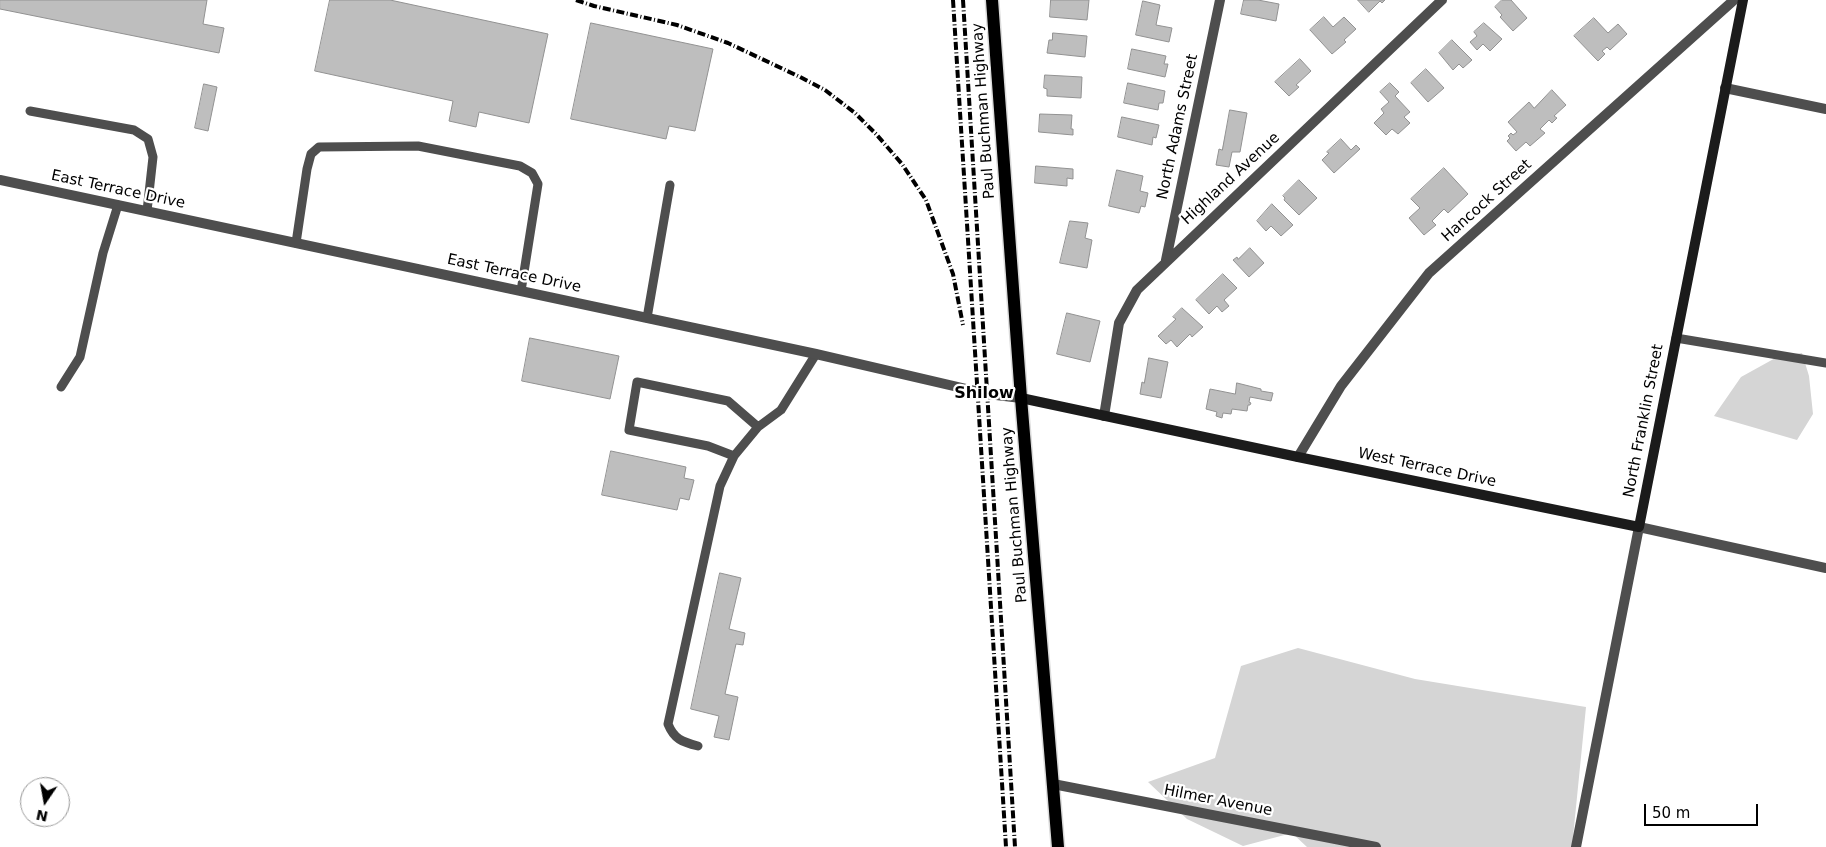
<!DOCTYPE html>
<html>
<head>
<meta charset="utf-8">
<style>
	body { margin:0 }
	#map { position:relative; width:1826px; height:847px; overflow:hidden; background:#fff; font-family:"DejaVu Sans",sans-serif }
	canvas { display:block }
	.north { position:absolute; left:20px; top:777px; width:50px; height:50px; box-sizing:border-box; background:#fff; border:1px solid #999; border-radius:50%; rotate:192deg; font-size:14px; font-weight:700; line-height:20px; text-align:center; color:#000 }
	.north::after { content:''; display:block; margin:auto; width:18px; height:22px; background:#000; clip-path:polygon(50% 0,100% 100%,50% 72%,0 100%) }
	.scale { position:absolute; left:1644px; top:804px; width:114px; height:22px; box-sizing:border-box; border:2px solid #000; border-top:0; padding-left:6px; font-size:15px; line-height:18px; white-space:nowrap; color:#000; -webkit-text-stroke:4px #fff; paint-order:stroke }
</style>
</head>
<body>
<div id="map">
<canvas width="1826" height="847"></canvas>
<div class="north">N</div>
<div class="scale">50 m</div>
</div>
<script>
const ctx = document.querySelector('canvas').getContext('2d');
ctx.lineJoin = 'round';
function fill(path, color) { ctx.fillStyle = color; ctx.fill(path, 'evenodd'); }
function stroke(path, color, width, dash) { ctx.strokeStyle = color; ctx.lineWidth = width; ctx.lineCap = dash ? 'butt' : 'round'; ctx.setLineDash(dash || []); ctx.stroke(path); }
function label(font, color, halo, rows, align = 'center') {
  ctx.font = font + ' "DejaVu Sans",sans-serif'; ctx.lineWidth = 4.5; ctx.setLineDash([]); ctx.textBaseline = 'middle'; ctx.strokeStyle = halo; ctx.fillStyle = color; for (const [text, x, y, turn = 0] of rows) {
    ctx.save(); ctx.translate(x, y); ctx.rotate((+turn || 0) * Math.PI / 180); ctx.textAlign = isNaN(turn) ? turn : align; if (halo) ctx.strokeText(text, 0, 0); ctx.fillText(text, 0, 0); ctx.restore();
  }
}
const green = new Path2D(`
	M 1802,353 L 1809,376 L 1813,414 L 1797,440 L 1714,416 L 1741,377 L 1779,356 Z
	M 1298,648 L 1415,679 L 1586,707 L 1572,847 L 1307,847 L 1292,833 L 1243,846 L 1187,819 L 1148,782 L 1215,758 L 1241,666 Z`);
const building = new Path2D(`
	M 0,0 L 207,0 L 203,24 L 224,28 L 219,53 L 0,9 Z
	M 330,0 L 390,0 L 548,34 L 529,123 L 479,112 L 476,127 L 449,121 L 453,101 L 315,71 Z
	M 1051,0 L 1089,0 L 1087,20 L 1050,17 Z
	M 1244,0 L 1258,0 L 1279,4 L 1276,21 L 1241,14 Z
	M 1358,0 L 1385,0 L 1382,3 L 1380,1 L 1369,12 Z
	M 1502,0 L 1511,0 L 1527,18 L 1513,31 L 1500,17 L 1502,15 L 1495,7 Z
	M 1143,1 L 1160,5 L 1156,25 L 1172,28 L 1169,42 L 1136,35 Z
	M 1324,17 L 1333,27 L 1344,17 L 1356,29 L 1344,40 L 1346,42 L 1332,54 L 1310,30 Z
	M 1594,18 L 1608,33 L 1618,24 L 1627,34 L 1610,50 L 1607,47 L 1602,51 L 1605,54 L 1598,61 L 1574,36 Z
	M 591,23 L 713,49 L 695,131 L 669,126 L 666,139 L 571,119 Z
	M 1484,23 L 1502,39 L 1490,51 L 1483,44 L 1477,50 L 1470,42 L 1477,36 L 1474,32 Z
	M 1053,33 L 1087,36 L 1085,57 L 1047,53 L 1049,40 L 1052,40 Z
	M 1452,40 L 1472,60 L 1463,68 L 1459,64 L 1453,70 L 1439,53 Z
	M 1132,49 L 1166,56 L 1164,64 L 1168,64 L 1165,77 L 1128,69 Z
	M 1300,59 L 1311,71 L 1296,85 L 1299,87 L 1289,96 L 1275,82 Z
	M 1426,69 L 1444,88 L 1428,102 L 1411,83 Z
	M 1045,75 L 1082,77 L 1081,98 L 1047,96 L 1047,89 L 1044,88 Z
	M 1128,83 L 1165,91 L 1163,103 L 1159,103 L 1158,110 L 1124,103 Z
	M 1390,83 L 1399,92 L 1395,96 L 1410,112 L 1404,117 L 1410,123 L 1398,134 L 1392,129 L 1386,135 L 1374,123 L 1384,113 L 1381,109 L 1389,102 L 1380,92 Z
	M 204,84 L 217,87 L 208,131 L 195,128 Z
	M 1552,90 L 1566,105 L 1554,116 L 1557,118 L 1552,123 L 1549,120 L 1540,129 L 1545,133 L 1530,146 L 1526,142 L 1516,151 L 1507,141 L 1510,138 L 1508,136 L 1511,133 L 1513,135 L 1517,132 L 1508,122 L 1529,102 L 1534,108 Z
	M 1230,110 L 1247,113 L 1240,152 L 1232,152 L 1229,167 L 1216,165 L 1219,149 L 1222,150 Z
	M 1040,114 L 1072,115 L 1071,129 L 1073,129 L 1073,135 L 1039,132 Z
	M 1122,117 L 1159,125 L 1156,138 L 1153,137 L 1152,145 L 1118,137 Z
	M 1341,139 L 1351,150 L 1356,145 L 1360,149 L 1334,173 L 1322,160 L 1329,153 L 1327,152 Z
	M 1036,166 L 1073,169 L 1073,179 L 1067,178 L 1067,186 L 1035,183 Z
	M 1444,168 L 1468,194 L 1448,213 L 1444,209 L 1432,221 L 1436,225 L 1424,235 L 1409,218 L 1420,208 L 1411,199 Z
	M 1117,170 L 1143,176 L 1140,191 L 1148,193 L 1145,207 L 1141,206 L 1139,213 L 1109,206 Z
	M 1299,180 L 1317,198 L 1299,215 L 1284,200 L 1285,198 L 1283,196 Z
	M 1272,204 L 1293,225 L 1281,236 L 1271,226 L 1266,231 L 1257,221 Z
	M 1070,221 L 1088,223 L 1085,238 L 1092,240 L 1087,268 L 1060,263 Z
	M 1250,248 L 1264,263 L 1249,277 L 1233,260 L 1237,257 L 1238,259 Z
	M 1223,274 L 1237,288 L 1224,300 L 1229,306 L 1222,312 L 1217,306 L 1209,314 L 1196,300 Z
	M 1182,308 L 1203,327 L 1192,337 L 1190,334 L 1177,347 L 1171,340 L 1166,344 L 1158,336 L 1176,319 L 1173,317 Z
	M 1067,313 L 1100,321 L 1090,362 L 1057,354 Z
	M 530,338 L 619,356 L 610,399 L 522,381 Z
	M 1149,358 L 1168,362 L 1161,398 L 1140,394 L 1142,382 L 1144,383 Z
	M 1237,383 L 1261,389 L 1261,391 L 1273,393 L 1271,401 L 1250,397 L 1249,402 L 1251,403 L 1250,405 L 1248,405 L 1247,411 L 1232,409 L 1231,414 L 1223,413 L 1222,418 L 1216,416 L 1217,412 L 1206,409 L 1210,389 L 1235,394 Z
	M 611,451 L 686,467 L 684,478 L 694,480 L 689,500 L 680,498 L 677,510 L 602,495 Z
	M 720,573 L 741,578 L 729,629 L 745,633 L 743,645 L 736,644 L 725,694 L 738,697 L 729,740 L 714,737 L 719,716 L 691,709 Z`);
const lane = new Path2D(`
	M 30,111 L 134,130 L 148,139 L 153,157 L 147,211
	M 296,243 L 307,169 L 311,154 L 319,147 L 418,146 L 520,166 L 532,173 L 538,184 L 521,291
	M 647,318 L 670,185
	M 1676,338 L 1826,363
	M 61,387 L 80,357 L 103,253 L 118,205
	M 734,456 L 708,446 L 629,430 L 637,382 L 728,401 L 758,427
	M 698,746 C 682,742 674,739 668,724 L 720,486 L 734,456 L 758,427 L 781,410 L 816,354`);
const street = new Path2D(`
	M 1725,88 L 1826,109
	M 0,180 L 816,354 L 988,394 L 1021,398
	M 1166,260 L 1220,0
	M 1104,416 L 1119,323 L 1137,290 L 1442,0
	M 1298,457 L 1341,386 L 1429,273 L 1734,0
	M 1053,784 L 1376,847
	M 1576,847 L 1639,527 L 1826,568`);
const secondary = new Path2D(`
	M 1021,398 L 1298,457 L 1639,527 L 1743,0`);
const primary = new Path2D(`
	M 992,0 L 1021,398 L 1058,847`);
const rail = new Path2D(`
	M 576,0 L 594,6 L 677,25 L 728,43 L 800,77 L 825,90 L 855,113 L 876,134 L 902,164 L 926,200 L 953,274 L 963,325
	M 953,0 L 1006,847
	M 963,0 L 1015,847`);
const streetNames = [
	["Paul Buchman Highway",984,111,-94],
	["North Adams Street",1178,127,-78],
	["Highland Avenue",1231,179,-43],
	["East Terrace Drive",118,190,12],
	["Hancock Street",1487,201,-42],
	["East Terrace Drive",514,274,12],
	["North Franklin Street",1644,421,-79],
	["West Terrace Drive",1427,468,12],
	["Paul Buchman Highway",1015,515,-95],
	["Hilmer Avenue",1218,801,11]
];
const neighbourhoodNames = [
	["Shilow",984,394]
];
fill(green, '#d5d5d5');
fill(building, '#bebebe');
stroke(building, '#929292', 1);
stroke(primary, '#dbdbdb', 15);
stroke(lane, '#4e4e4e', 9);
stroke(street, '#4e4e4e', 10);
stroke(secondary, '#1b1b1b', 10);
stroke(primary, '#000', 12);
stroke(rail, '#000', 4, [8, 2.5, 1, 2.5]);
label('15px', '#000', '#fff', streetNames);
label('bold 16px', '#000', '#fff', neighbourhoodNames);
</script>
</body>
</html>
